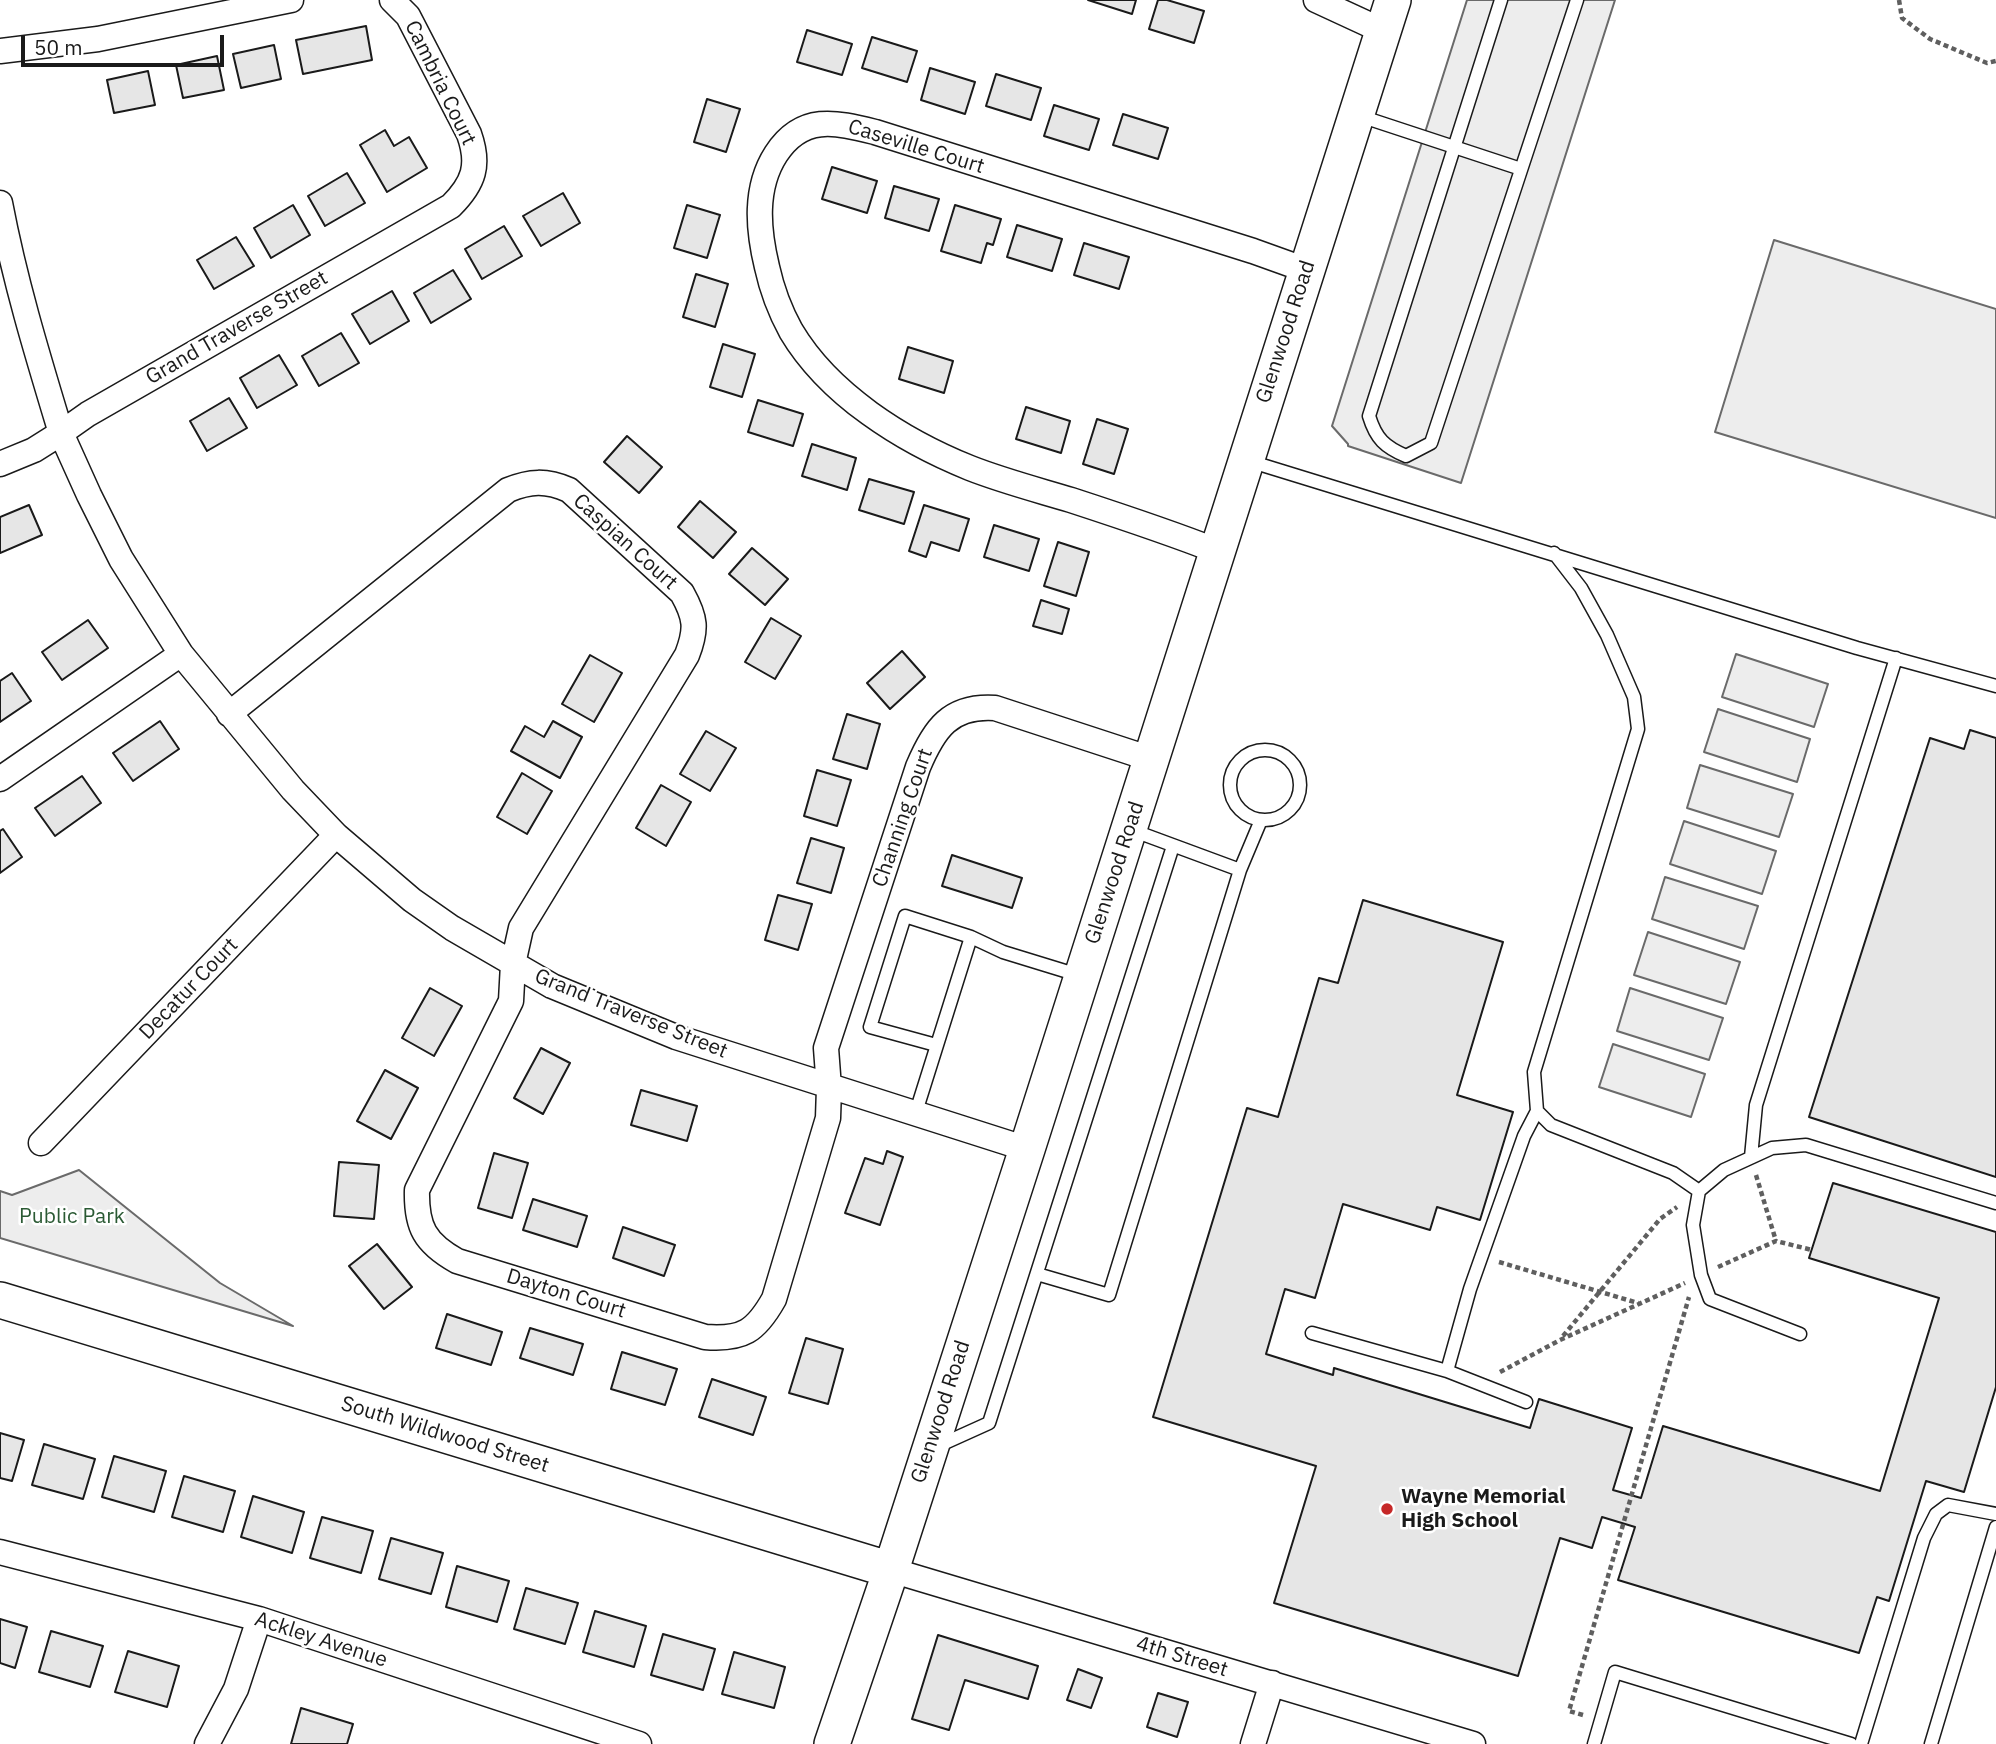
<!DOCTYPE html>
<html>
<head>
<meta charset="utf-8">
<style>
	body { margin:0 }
	#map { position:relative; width:1996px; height:1744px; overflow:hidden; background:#fff; font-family:"IBM Plex Sans",sans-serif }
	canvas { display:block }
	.scale { position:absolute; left:21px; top:35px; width:203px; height:32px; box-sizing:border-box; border:4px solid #1a1a1a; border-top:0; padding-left:9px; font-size:21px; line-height:24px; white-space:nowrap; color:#1a1a1a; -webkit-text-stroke:5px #fff; paint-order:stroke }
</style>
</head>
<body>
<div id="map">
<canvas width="1996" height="1744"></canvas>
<div class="scale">50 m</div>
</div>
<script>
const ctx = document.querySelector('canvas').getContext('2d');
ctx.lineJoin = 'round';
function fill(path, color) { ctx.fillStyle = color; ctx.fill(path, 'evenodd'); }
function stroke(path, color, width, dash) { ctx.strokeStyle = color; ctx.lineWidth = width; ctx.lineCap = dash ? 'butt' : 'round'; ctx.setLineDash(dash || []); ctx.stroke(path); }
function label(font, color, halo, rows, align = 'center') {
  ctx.font = font + ' "IBM Plex Sans",sans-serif'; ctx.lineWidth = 5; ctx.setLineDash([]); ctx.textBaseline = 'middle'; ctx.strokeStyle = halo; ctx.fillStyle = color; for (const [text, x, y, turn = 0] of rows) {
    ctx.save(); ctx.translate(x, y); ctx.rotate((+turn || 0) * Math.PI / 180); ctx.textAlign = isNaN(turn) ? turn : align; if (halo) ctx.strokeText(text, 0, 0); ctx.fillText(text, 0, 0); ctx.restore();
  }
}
const built = new Path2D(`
	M 1467,0 L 1615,0 L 1461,483 L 1348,446 L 1348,444 L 1332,426 Z
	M 1774,240 L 1996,309 L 1996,518 L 1715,432 Z
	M 1736,654 L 1828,684 L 1814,727 L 1722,697 Z
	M 1718,709 L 1810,739 L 1797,782 L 1704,752 Z
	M 1700,765 L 1793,794 L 1779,837 L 1687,808 Z
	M 1684,821 L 1776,851 L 1762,894 L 1670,864 Z
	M 1665,877 L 1758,906 L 1744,949 L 1652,919 Z
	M 1648,932 L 1740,962 L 1726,1004 L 1634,975 Z
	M 1630,988 L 1723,1018 L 1709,1060 L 1617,1031 Z
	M 1613,1044 L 1705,1074 L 1691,1117 L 1599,1087 Z
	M 79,1170 L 220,1283 L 293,1326 L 0,1238 L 0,1191 L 12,1195 Z`);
const building = new Path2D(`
	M 1088,0 L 1136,0 L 1132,14 Z
	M 1158,0 L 1167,0 L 1204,11 L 1194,43 L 1149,29 Z
	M 366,26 L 372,60 L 303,74 L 296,40 Z
	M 807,30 L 852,44 L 842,75 L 797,62 Z
	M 872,37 L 917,51 L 907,82 L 862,68 Z
	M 274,45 L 281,79 L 241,88 L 233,54 Z
	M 217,56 L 224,90 L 183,98 L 176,65 Z
	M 930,68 L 975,82 L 965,114 L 921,100 Z
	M 148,71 L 155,105 L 114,113 L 107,80 Z
	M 996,74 L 1041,88 L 1031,120 L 986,106 Z
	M 707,99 L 740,109 L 726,152 L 694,142 Z
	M 1054,105 L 1099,119 L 1089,150 L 1044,136 Z
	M 1123,114 L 1168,128 L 1158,159 L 1113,145 Z
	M 385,130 L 394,146 L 409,137 L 427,168 L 387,192 L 360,145 Z
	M 832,167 L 877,181 L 867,213 L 822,199 Z
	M 347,173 L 365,203 L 325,226 L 308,196 Z
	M 894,186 L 939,199 L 929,231 L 885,218 Z
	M 563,193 L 580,223 L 541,246 L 523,216 Z
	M 293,205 L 310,235 L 271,258 L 254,228 Z
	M 687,205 L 720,215 L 707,258 L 674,248 Z
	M 955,205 L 1001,219 L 993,245 L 987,243 L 981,263 L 941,251 Z
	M 1017,225 L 1062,239 L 1052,271 L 1007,257 Z
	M 504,226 L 522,256 L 482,279 L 465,249 Z
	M 236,237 L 254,266 L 214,289 L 197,260 Z
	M 1084,243 L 1129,257 L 1119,289 L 1074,275 Z
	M 453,270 L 471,299 L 431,323 L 414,293 Z
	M 696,274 L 728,284 L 715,327 L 683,317 Z
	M 392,291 L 409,321 L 370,344 L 352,314 Z
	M 341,333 L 359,363 L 319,386 L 302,356 Z
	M 723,344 L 755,354 L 742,397 L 710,387 Z
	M 908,347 L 953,361 L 944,393 L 899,379 Z
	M 279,355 L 297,385 L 257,408 L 240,378 Z
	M 229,398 L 247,428 L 207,451 L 190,421 Z
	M 758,400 L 803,414 L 793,446 L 748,432 Z
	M 1026,407 L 1070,421 L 1061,453 L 1016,439 Z
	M 1097,419 L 1128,429 L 1114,474 L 1083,464 Z
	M 627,436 L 662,467 L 639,493 L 604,462 Z
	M 812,444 L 856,458 L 847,490 L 802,476 Z
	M 869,479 L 914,492 L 904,524 L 859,510 Z
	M 700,501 L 736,532 L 713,558 L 678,527 Z
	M 29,505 L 42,535 L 0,553 L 0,517 Z
	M 924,505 L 969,519 L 959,551 L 931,542 L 926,557 L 909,551 Z
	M 994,525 L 1039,539 L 1029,571 L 984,557 Z
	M 1058,542 L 1089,552 L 1076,596 L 1044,586 Z
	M 752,548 L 788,579 L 765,605 L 729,574 Z
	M 1041,600 L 1069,609 L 1062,634 L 1033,626 Z
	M 771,618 L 801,636 L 775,679 L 745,662 Z
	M 88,620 L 108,648 L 62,680 L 42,652 Z
	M 902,651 L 925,677 L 890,709 L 867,683 Z
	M 590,655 L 622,673 L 594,722 L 562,704 Z
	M 12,673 L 31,701 L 0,722 L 0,681 Z
	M 847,714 L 880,724 L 867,769 L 833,759 Z
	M 160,721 L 179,749 L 133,781 L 113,753 Z
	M 553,721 L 582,737 L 560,778 L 511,751 L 525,726 L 544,737 Z
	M 1970,730 L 1996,738 L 1996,1177 L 1809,1117 L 1930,738 L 1964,749 Z
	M 706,731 L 736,748 L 710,791 L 680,774 Z
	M 817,770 L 851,780 L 837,826 L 804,816 Z
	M 522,773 L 552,791 L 527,834 L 497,817 Z
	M 82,776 L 101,803 L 55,836 L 35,808 Z
	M 661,785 L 691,802 L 666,846 L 636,828 Z
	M 3,829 L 22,857 L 0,873 L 0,831 Z
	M 811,838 L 844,848 L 831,893 L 797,883 Z
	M 952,855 L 1022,878 L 1012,908 L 942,886 Z
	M 778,895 L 812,904 L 798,950 L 765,940 Z
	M 1363,900 L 1503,942 L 1457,1095 L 1513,1112 L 1480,1220 L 1437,1207 L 1430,1230 L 1343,1204 L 1315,1298 L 1285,1289 L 1266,1354 L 1333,1375 L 1334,1368 L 1530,1428 L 1539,1399 L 1632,1428 L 1613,1490 L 1641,1498 L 1663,1426 L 1880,1491 L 1939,1298 L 1809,1258 L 1833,1183 L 1996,1232 L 1996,1387 L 1964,1492 L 1926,1481 L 1889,1601 L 1877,1597 L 1859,1653 L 1618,1580 L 1635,1527 L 1602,1517 L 1592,1548 L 1560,1538 L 1518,1676 L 1274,1603 L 1316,1466 L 1153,1417 L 1247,1108 L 1278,1117 L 1319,978 L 1338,983 Z
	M 430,988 L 462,1006 L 434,1056 L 402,1038 Z
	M 541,1048 L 570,1063 L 543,1114 L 514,1098 Z
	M 385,1070 L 418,1088 L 391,1139 L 357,1121 Z
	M 641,1090 L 697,1106 L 687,1141 L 631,1125 Z
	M 887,1151 L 903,1157 L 880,1225 L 845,1213 L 865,1158 L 883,1164 Z
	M 494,1153 L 528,1163 L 512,1218 L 478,1208 Z
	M 339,1162 L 379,1165 L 374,1219 L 334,1216 Z
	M 533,1199 L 587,1216 L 577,1247 L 523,1230 Z
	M 623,1227 L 675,1245 L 664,1276 L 613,1258 Z
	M 377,1244 L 412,1287 L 384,1309 L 349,1266 Z
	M 447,1314 L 502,1332 L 491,1365 L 436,1348 Z
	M 530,1328 L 583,1344 L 573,1375 L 520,1358 Z
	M 806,1338 L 843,1349 L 828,1404 L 789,1393 Z
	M 622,1352 L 677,1369 L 665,1405 L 611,1389 Z
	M 712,1379 L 766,1397 L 753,1435 L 699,1417 Z
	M 0,1433 L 24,1440 L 12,1481 L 0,1478 Z
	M 44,1444 L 95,1459 L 83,1499 L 32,1485 Z
	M 114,1456 L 166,1471 L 154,1512 L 102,1497 Z
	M 184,1476 L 235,1491 L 223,1532 L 172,1517 Z
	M 253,1496 L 304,1512 L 292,1553 L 241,1537 Z
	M 322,1517 L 373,1531 L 361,1573 L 310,1558 Z
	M 391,1538 L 443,1553 L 431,1594 L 379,1579 Z
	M 457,1566 L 509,1581 L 497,1622 L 446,1607 Z
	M 526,1588 L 578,1603 L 565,1644 L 514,1629 Z
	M 595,1611 L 646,1626 L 634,1667 L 583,1652 Z
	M 0,1619 L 27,1627 L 15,1668 L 0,1663 Z
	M 51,1631 L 103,1646 L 90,1687 L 39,1672 Z
	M 663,1634 L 715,1649 L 703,1690 L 651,1675 Z
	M 938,1635 L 1038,1666 L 1028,1699 L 965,1680 L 949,1730 L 912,1719 Z
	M 128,1651 L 179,1666 L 167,1707 L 115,1692 Z
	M 734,1652 L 785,1667 L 774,1708 L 722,1694 Z
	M 1078,1669 L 1102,1678 L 1091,1708 L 1067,1700 Z
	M 1158,1693 L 1188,1702 L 1177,1737 L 1147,1727 Z
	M 301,1708 L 353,1724 L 347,1744 L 291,1744 Z`);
const path = new Path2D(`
	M 1899,0 L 1902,18 L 1930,39 L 1987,63 L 1996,61
	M 1756,1175 L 1776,1241
	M 1499,1262 L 1638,1303
	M 1718,1267 L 1776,1241 L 1812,1250
	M 1563,1336 L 1660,1219 L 1677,1207
	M 1500,1372 L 1560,1340 L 1685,1283
	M 1583,1715 L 1569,1711 L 1689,1297`);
const lane = new Path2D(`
	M 1501,0 L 1369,416 C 1376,439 1385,447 1406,456 L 1431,443 L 1577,0
	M 1360,116 L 1521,169
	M 1249,461 L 1857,648 L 1996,686
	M 1554,553 L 1581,588 L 1607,635 L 1634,697 L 1638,729 L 1534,1072 L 1537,1111 L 1551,1125 L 1673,1173 L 1699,1191 L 1724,1170 L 1772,1148 L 1806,1145 L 1996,1203
	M1230 785a35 35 0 1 1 70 0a35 35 0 1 1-70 0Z
	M 1240,870 L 1261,820
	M 936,1045 L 870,1027 L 905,916 L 971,937 L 1003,952 L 1078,975
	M 915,1115 L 971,937
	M 1751,1157 L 1756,1105 L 1896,658
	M 1699,1191 L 1693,1225 L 1701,1275 L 1710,1299 L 1800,1334
	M 1037,1274 L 1109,1295 L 1240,870 L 1129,829
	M 1312,1333 L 1447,1371 L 1526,1402
	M 1447,1371 L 1470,1289 L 1524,1136 L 1537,1111
	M 938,1446 L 989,1423 L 1173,846
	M 1594,1744 L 1615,1672 L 1851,1744
	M 1861,1744 L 1924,1538 L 1936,1514 L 1948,1505 L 1996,1514
	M 1931,1744 L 1996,1527`);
const street = new Path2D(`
	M 392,0 L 408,16 L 469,134 C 480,165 474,183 451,206 L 88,414 L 61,433 L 89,495 L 121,559 L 181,654 L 293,790 L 336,835 L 412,900 L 452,928 L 552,986 L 676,1037 L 1027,1149
	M 1316,0 L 1383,31
	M 0,51 L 98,39 L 291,0
	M 0,203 C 15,282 38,357 61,433 L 34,450 L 0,464
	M 1217,551 C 1169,532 1120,516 1071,500 C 1038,490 1003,481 970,468 C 903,441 829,395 791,331 C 780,311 772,290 767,267 C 758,230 754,188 776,154 C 802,114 835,122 875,132 L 1253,251 L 1306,270
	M 229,714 L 508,490 C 530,481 546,480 569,490 L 682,593 C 696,618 697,629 687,655 L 521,928 L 513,964 L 511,1001 L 417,1190 C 416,1227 425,1243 457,1261 L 705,1337 C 743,1340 756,1331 774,1299 L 828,1118 L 829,1088 L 826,1048 L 918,767 C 934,729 950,705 995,708 L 1151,759
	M 0,779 L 181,654
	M 41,1143 L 336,835
	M 0,1552 L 259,1619 L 639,1744
	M 891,1570 L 1473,1744
	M 207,1744 L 236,1689 L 259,1619
	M 1253,1744 L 1272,1683`);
const secondary = new Path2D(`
	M 0,1300 L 891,1570
	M 832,1744 L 891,1570 L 1027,1149 L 1393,0`);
const markers = [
	[1387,1509,7,"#c62828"]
];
const streetNames = [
	["Cambria Court",440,83,64],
	["Caseville Court",916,147,17],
	["Grand Traverse Street",237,328,-30],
	["Glenwood Road",1286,332,-72],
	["Caspian Court",625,542,42],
	["Channing Court",903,818,-71],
	["Glenwood Road",1115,873,-72],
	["Decatur Court",189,989,-46],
	["Grand Traverse Street",631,1014,22],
	["Dayton Court",566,1294,17],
	["Glenwood Road",941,1412,-72],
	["South Wildwood Street",445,1435,17],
	["Ackley Avenue",321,1640,18],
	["4th Street",1182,1657,17]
];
const parkNames = [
	["Public Park",72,1217]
];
const poiNames = [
	["Wayne Memorial",1401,1497],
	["High School",1401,1521]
];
fill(built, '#ededed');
stroke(built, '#6a6a6a', 2);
fill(building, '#e6e6e6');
stroke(building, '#1a1a1a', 2);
stroke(lane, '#1a1a1a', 15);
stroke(street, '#1a1a1a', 27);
stroke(secondary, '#1a1a1a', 38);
stroke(path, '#5f5f5f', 4.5, [5, 3.5]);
stroke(lane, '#fff', 12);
stroke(street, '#fff', 24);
stroke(secondary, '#fff', 35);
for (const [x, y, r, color] of markers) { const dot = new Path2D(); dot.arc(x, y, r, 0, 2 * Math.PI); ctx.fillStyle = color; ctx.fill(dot); stroke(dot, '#fff', 2.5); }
label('21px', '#1a1a1a', '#fff', streetNames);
label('21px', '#2b5a34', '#fff', parkNames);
label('bold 21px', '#1a1a1a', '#fff', poiNames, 'left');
</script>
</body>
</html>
